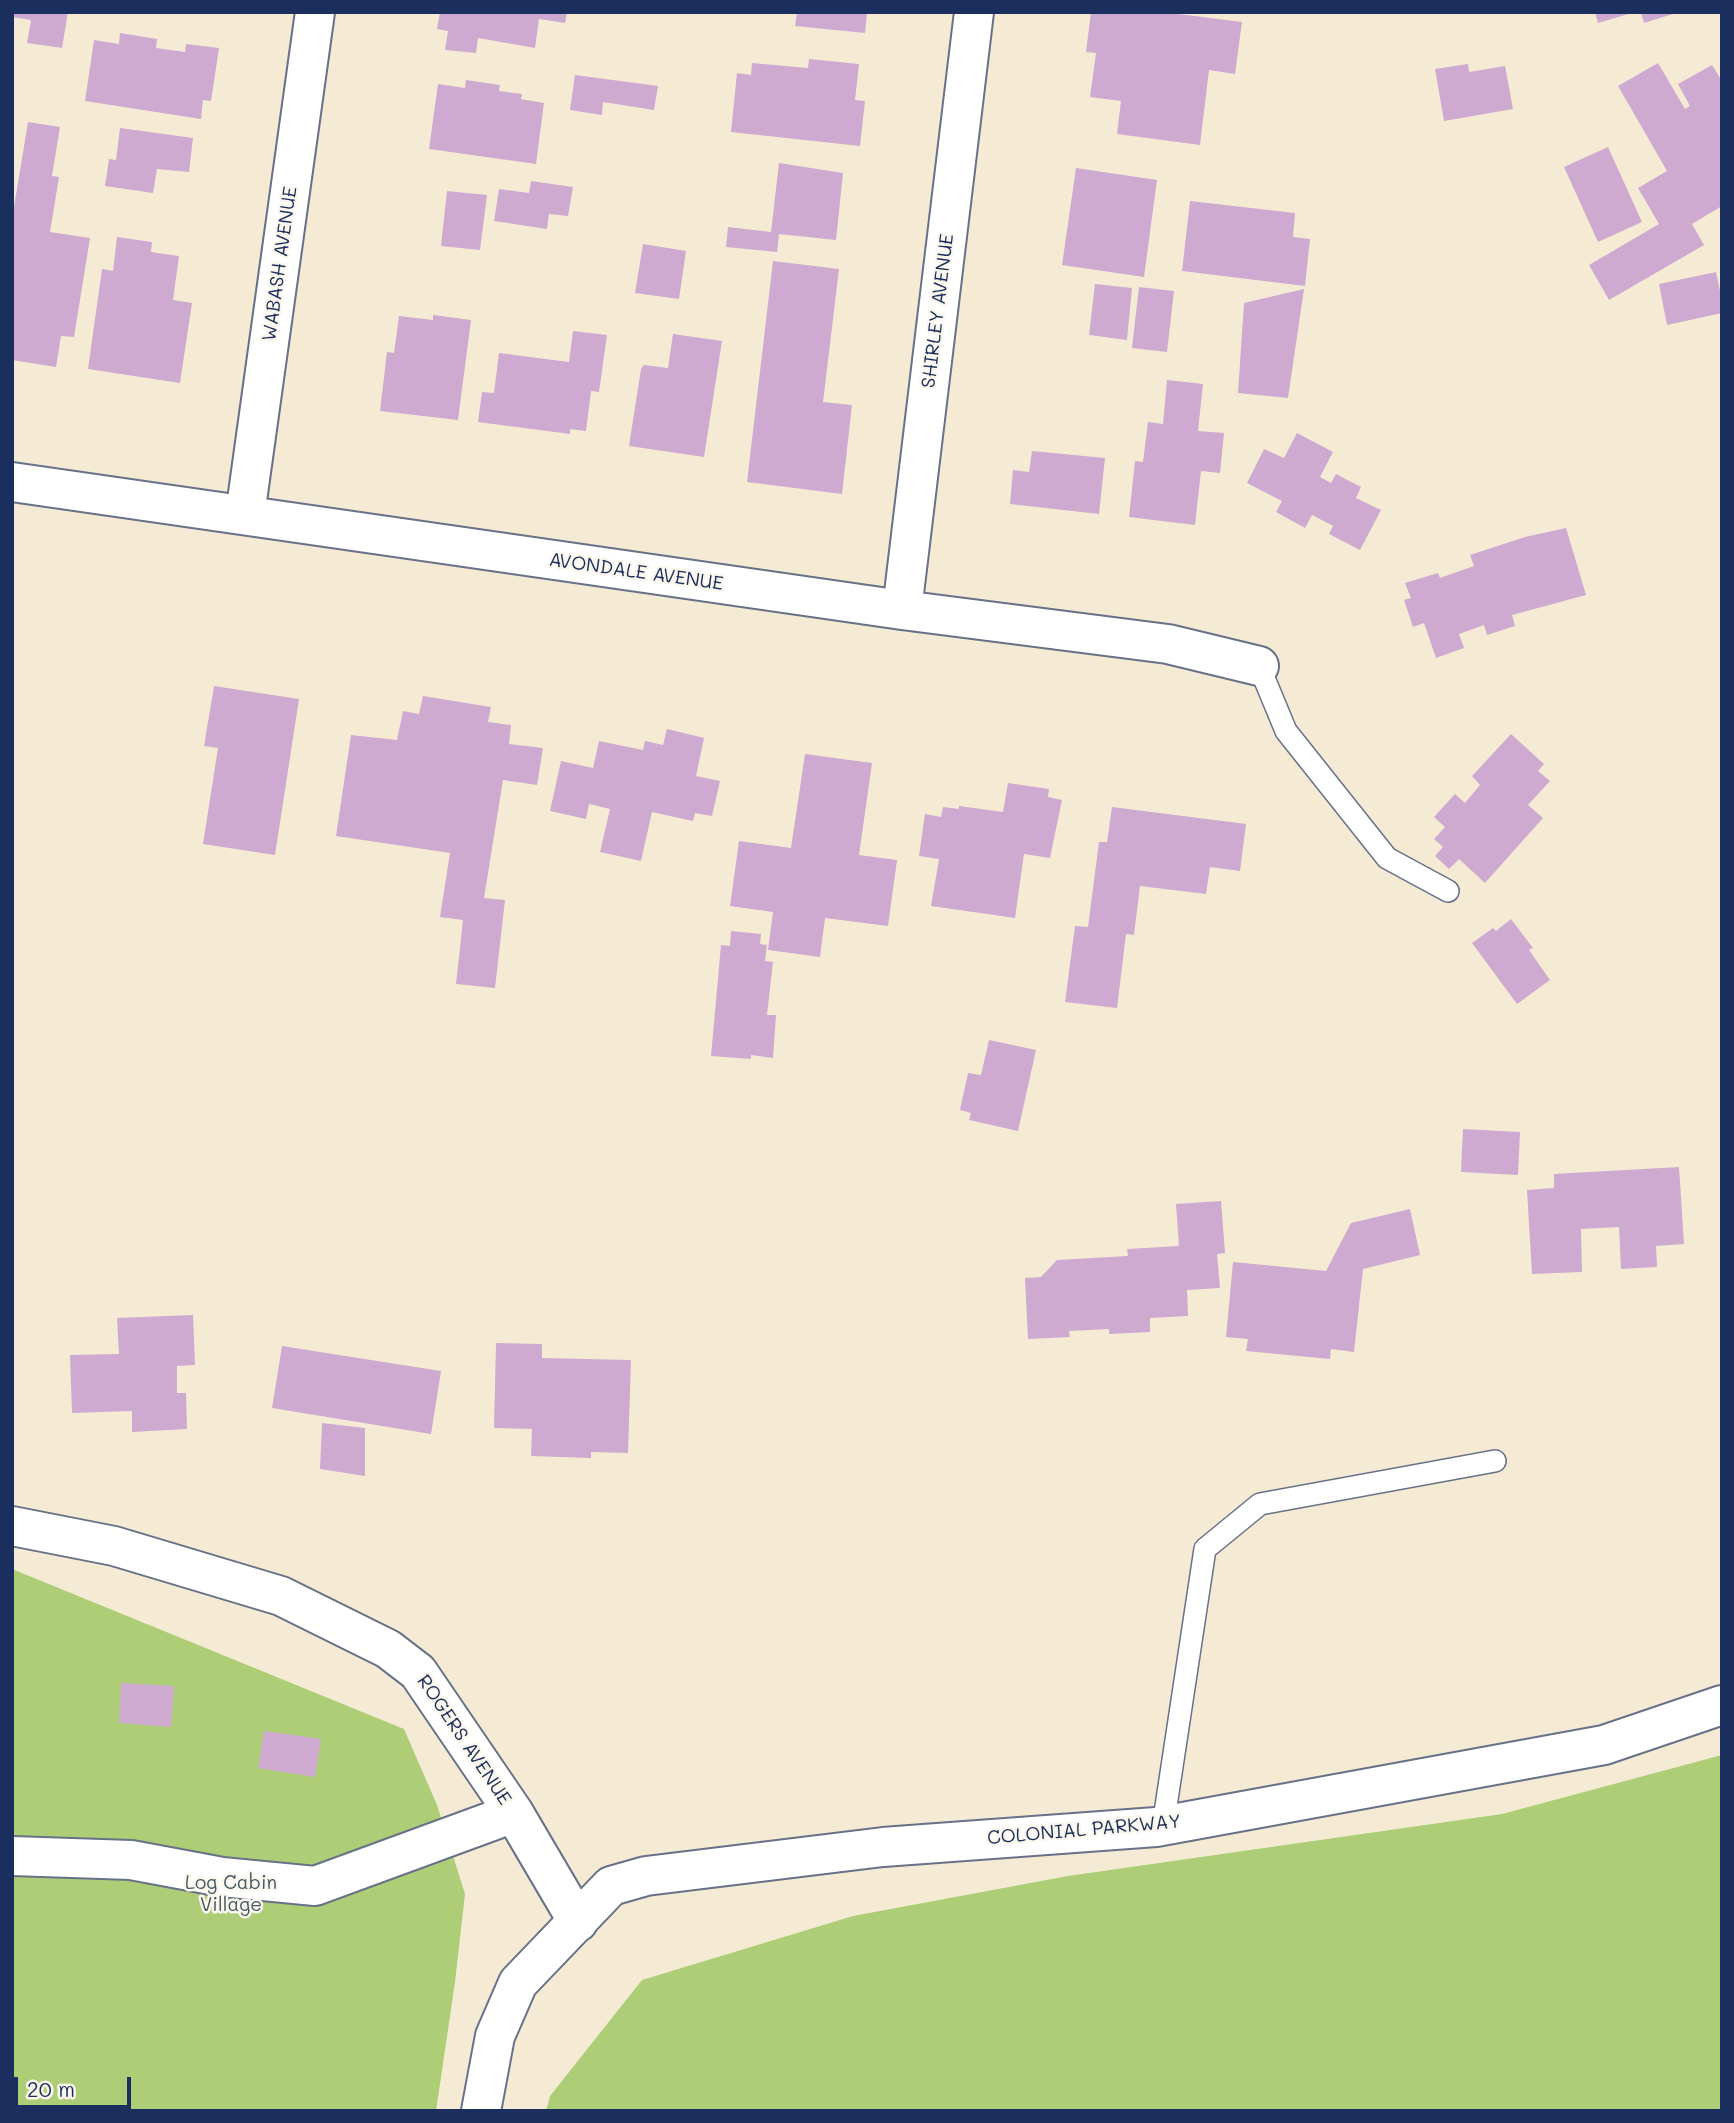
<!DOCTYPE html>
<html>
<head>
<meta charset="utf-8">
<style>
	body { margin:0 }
	#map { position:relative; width:1734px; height:2123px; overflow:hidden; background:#f5ebd5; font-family:Mali,sans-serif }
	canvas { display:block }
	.frame { position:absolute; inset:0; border:14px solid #1b2f5e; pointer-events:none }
	.scale { position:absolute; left:14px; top:2077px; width:117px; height:32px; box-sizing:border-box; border:4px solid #1b2f5e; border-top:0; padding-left:9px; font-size:21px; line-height:24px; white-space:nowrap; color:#1b2f5e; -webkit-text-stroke:5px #fbf7ec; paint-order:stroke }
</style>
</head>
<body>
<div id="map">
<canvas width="1734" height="2123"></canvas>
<div class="frame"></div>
<div class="scale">20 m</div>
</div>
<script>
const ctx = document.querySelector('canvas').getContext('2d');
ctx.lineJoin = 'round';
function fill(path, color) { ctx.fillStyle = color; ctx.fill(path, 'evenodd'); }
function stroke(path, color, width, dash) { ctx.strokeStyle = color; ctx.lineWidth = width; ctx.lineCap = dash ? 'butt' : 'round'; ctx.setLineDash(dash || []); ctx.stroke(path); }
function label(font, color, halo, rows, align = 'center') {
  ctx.font = font + ' Mali,sans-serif'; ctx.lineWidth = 5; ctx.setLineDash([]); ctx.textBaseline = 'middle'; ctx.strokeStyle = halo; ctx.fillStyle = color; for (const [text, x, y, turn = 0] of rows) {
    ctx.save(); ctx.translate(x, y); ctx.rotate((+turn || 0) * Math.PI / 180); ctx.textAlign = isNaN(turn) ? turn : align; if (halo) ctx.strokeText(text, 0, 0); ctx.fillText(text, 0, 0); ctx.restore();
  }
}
const green = new Path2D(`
	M 12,1569 L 404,1729 L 437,1805 L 465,1894 L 455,1982 L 436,2111 L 12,2111 Z
	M 1722,1755 L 1722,2111 L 546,2111 L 550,2096 L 642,1980 L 853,1916 L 1068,1876 L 1502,1814 Z`);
const building = new Path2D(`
	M 12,12 L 68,12 L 62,48 L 27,43 L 31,20 L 12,17 Z
	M 440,12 L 567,12 L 565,23 L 539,19 L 535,48 L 478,38 L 476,53 L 445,50 L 448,31 L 437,29 Z
	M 797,12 L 867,12 L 865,33 L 795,26 Z
	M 1091,12 L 1163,12 L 1242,22 L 1235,74 L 1209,70 L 1200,145 L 1117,134 L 1121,101 L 1090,97 L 1096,53 L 1086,52 Z
	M 1595,12 L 1632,12 L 1632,13 L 1598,23 Z
	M 1641,12 L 1675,12 L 1676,13 L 1644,23 Z
	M 120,33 L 157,39 L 156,48 L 185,52 L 186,44 L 219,48 L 211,101 L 203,100 L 201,119 L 85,101 L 94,40 L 119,44 Z
	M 809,59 L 859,64 L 855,100 L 865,101 L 860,146 L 731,132 L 737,73 L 751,75 L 752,63 L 808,68 Z
	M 1658,63 L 1685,109 L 1690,106 L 1678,84 L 1712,65 L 1722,81 L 1722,206 L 1692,224 L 1704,245 L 1609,300 L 1589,265 L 1659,224 L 1638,188 L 1667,171 L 1618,86 Z
	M 1468,64 L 1469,72 L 1505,66 L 1513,109 L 1444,121 L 1435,69 Z
	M 575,75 L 658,86 L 654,110 L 603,102 L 602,115 L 570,110 Z
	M 466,80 L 500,85 L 499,91 L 522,94 L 521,99 L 544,103 L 536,164 L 429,149 L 438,84 L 465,88 Z
	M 28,122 L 60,127 L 52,176 L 59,177 L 50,232 L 90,238 L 74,337 L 61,336 L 56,367 L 12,360 L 12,219 Z
	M 120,128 L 193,138 L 189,172 L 157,169 L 153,193 L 105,186 L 109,159 L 116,160 Z
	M 1608,147 L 1642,222 L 1598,242 L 1564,167 Z
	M 779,163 L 843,173 L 836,240 L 779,234 L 777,252 L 726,247 L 728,227 L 771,232 Z
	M 1076,168 L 1157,180 L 1144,277 L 1062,265 Z
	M 531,181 L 573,187 L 568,216 L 549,214 L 547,229 L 494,221 L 499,189 L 529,193 Z
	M 447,191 L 487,195 L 480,250 L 441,246 Z
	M 1190,201 L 1295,213 L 1293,237 L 1310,239 L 1305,286 L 1182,271 Z
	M 117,237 L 152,242 L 151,252 L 179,256 L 173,300 L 192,303 L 180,383 L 88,369 L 102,269 L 113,271 Z
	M 643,244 L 686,251 L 679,299 L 635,293 Z
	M 773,261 L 839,269 L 823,402 L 852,405 L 842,494 L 747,482 Z
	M 1716,272 L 1722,300 L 1722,313 L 1667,325 L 1659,284 Z
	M 1095,284 L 1132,288 L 1127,340 L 1089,335 Z
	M 1139,287 L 1174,291 L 1167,352 L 1132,348 Z
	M 1304,289 L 1288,398 L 1238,393 L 1244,303 Z
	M 433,315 L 471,320 L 458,420 L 380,411 L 387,352 L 394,353 L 399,316 L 433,320 Z
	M 573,331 L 607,335 L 599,392 L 591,391 L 586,431 L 570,429 L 570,434 L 478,422 L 482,392 L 494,393 L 499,353 L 569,362 Z
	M 673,334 L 722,341 L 704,457 L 629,446 L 641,369 L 644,365 L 668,368 Z
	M 1167,380 L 1203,384 L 1198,431 L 1224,433 L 1220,473 L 1201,471 L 1195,525 L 1129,517 L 1135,461 L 1143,462 L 1148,422 L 1163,424 Z
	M 1297,433 L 1333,452 L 1320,477 L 1331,483 L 1336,474 L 1361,487 L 1356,498 L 1381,510 L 1360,550 L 1329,534 L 1333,526 L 1312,515 L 1305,528 L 1276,512 L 1282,501 L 1247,483 L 1264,449 L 1284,458 Z
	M 1032,451 L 1105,458 L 1099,514 L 1010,504 L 1013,470 L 1029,472 Z
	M 1566,528 L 1586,595 L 1512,615 L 1515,626 L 1487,635 L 1484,625 L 1459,634 L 1464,648 L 1436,658 L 1424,623 L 1413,627 L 1404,600 L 1411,598 L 1405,583 L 1438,573 L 1440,578 L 1474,566 L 1470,555 L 1525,537 Z
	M 214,686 L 299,699 L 275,855 L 203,844 L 218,748 L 204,746 Z
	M 423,696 L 491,707 L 488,722 L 511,725 L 509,744 L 543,748 L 537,785 L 503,780 L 484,898 L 505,900 L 495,988 L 456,984 L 463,920 L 440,917 L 450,853 L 336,836 L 351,735 L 397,740 L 403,711 L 419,714 Z
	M 667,729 L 704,738 L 696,776 L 720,781 L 712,816 L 695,813 L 693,821 L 652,812 L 641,861 L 600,852 L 610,809 L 589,804 L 586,819 L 550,811 L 561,761 L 593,768 L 599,741 L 643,750 L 645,741 L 663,745 Z
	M 1511,734 L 1544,764 L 1538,771 L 1550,781 L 1528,805 L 1543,818 L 1485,883 L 1459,859 L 1449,869 L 1435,856 L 1443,847 L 1434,839 L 1445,827 L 1434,817 L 1455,794 L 1465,803 L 1480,785 L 1472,776 Z
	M 805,754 L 872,763 L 859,855 L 897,860 L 888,926 L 825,918 L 820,957 L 768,950 L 773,912 L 730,906 L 739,841 L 791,848 Z
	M 1008,783 L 1049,789 L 1048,797 L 1062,800 L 1050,858 L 1024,854 L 1015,918 L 931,906 L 939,859 L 919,856 L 925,814 L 941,817 L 943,807 L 959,809 L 959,806 L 1003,812 Z
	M 1112,807 L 1246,824 L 1240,871 L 1210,867 L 1206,894 L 1140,886 L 1134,935 L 1126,934 L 1117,1008 L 1065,1002 L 1075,926 L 1088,927 L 1099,842 L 1107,842 Z
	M 1511,919 L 1533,948 L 1529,950 L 1550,980 L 1517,1004 L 1472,943 L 1493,928 L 1496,931 Z
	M 731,931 L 761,934 L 760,944 L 767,945 L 765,961 L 773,962 L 767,1015 L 776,1015 L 773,1058 L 751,1055 L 751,1059 L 711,1056 L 721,945 L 730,946 Z
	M 989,1040 L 1036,1050 L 1018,1131 L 969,1120 L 971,1113 L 960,1110 L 968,1073 L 981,1075 Z
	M 1463,1129 L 1520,1132 L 1518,1175 L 1461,1172 Z
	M 1679,1167 L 1684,1244 L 1656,1246 L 1657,1267 L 1621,1269 L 1619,1227 L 1581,1229 L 1582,1272 L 1532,1274 L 1527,1190 L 1554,1188 L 1554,1174 Z
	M 1221,1201 L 1225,1253 L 1217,1254 L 1220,1288 L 1187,1290 L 1188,1316 L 1150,1318 L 1150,1332 L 1109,1334 L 1109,1329 L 1069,1331 L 1070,1337 L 1028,1339 L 1025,1278 L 1041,1277 L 1057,1260 L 1128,1256 L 1127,1249 L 1179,1246 L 1176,1204 Z
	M 1410,1209 L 1420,1255 L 1363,1269 L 1354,1352 L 1331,1349 L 1330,1359 L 1246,1351 L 1248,1339 L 1226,1337 L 1233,1262 L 1326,1271 L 1351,1223 Z
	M 193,1315 L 195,1365 L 177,1366 L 177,1393 L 186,1393 L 187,1429 L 132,1432 L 132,1411 L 72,1413 L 70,1355 L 119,1354 L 117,1318 Z
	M 496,1343 L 542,1344 L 542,1358 L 631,1360 L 628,1453 L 591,1452 L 591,1458 L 531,1456 L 532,1429 L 494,1428 Z
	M 282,1346 L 441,1371 L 431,1434 L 272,1408 Z
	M 322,1423 L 365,1428 L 365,1476 L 320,1469 Z
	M 121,1683 L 174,1686 L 171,1727 L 119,1723 Z
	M 264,1731 L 321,1739 L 315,1777 L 258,1768 Z`);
const service = new Path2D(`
	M 1259,666 L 1286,731 L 1387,858 L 1448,891
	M 1163,1826 L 1205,1549 L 1260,1504 L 1495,1461`);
const minor = new Path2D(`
	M 12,482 L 902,610 L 1168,644 L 1259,666
	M 245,515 L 315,12
	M 902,610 L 974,12
	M 12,1526 L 114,1546 L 281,1596 L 388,1649 L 418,1672 L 514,1813 L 578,1922
	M 12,1856 L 131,1860 L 222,1877 L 315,1886 L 514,1813`);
const tertiary = new Path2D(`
	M 481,2111 L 495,2036 L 518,1983 L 611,1886 L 646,1876 L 883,1847 L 1156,1827 L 1604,1745 L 1722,1705`);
const streetNames = [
	["WABASH AVENUE",280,264,-82],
	["SHIRLEY AVENUE",938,311,-83],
	["AVONDALE AVENUE",636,572,8],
	["ROGERS AVENUE",464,1740,56],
	["COLONIAL PARKWAY",1084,1830,-5]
];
const parkNames = [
	["Log Cabin",231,1883],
	["Village",231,1905]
];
fill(green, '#adce77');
fill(building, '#ceaad0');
stroke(service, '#677188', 24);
stroke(minor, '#677188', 42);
stroke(tertiary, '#677188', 42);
stroke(service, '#fff', 21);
stroke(minor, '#fff', 38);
stroke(tertiary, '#fff', 38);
label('19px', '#1b2f5e', '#fbf7ec', streetNames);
label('19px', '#405764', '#fbf7ec', parkNames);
</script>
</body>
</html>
